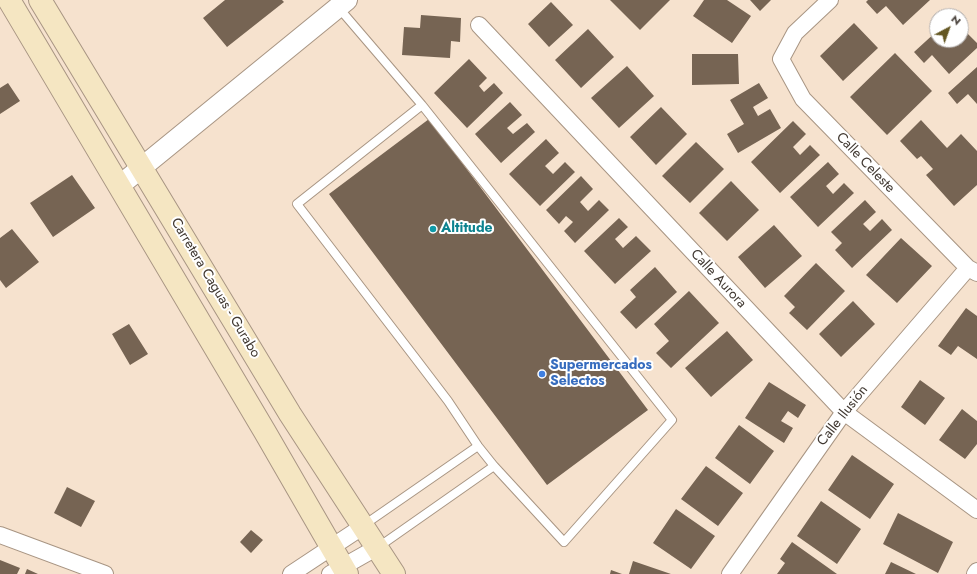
<!DOCTYPE html>
<html>
<head>
<meta charset="utf-8">
<style>
	body { margin:0 }
	#map { position:relative; width:977px; height:574px; overflow:hidden; background:#f6e2ce; font-family:Jost,sans-serif }
	canvas { display:block }
	.north { position:absolute; left:929px; top:8px; width:40px; height:40px; box-sizing:border-box; background:#fff; border:1px solid #b3afad; border-radius:50%; rotate:41deg; font-size:11px; font-weight:700; line-height:16px; text-align:center; color:#403831 }
	.north::after { content:''; display:block; margin:auto; width:14px; height:18px; background:#645723; clip-path:polygon(50% 0,100% 100%,50% 72%,0 100%) }
</style>
</head>
<body>
<div id="map">
<canvas width="977" height="574"></canvas>
<div class="north">N</div>
</div>
<script>
const ctx = document.querySelector('canvas').getContext('2d');
ctx.lineJoin = 'round';
function fill(path, color) { ctx.fillStyle = color; ctx.fill(path, 'evenodd'); }
function stroke(path, color, width, dash) { ctx.strokeStyle = color; ctx.lineWidth = width; ctx.lineCap = dash ? 'butt' : 'round'; ctx.setLineDash(dash || []); ctx.stroke(path); }
function label(font, color, halo, rows, align = 'center') {
  ctx.font = font + ' Jost,sans-serif'; ctx.lineWidth = 4; ctx.setLineDash([]); ctx.textBaseline = 'middle'; ctx.strokeStyle = halo; ctx.fillStyle = color; for (const [text, x, y, turn = 0] of rows) {
    ctx.save(); ctx.translate(x, y); ctx.rotate((+turn || 0) * Math.PI / 180); ctx.textAlign = isNaN(turn) ? turn : align; if (halo) ctx.strokeText(text, 0, 0); ctx.fillText(text, 0, 0); ctx.restore();
  }
}
const building = new Path2D(`
	M 225,0 L 282,0 L 284,2 L 227,47 L 203,18 Z
	M 610,0 L 670,0 L 640,30 Z
	M 704,0 L 727,0 L 751,16 L 732,43 L 693,16 Z
	M 750,0 L 771,0 L 760,11 Z
	M 868,0 L 930,0 L 903,25 L 886,6 L 877,14 L 866,2 Z
	M 551,2 L 573,25 L 549,47 L 528,24 Z
	M 421,15 L 461,18 L 460,42 L 451,41 L 450,58 L 402,55 L 404,27 L 420,28 Z
	M 854,23 L 878,48 L 843,81 L 820,56 Z
	M 588,29 L 614,57 L 581,88 L 555,60 Z
	M 937,31 L 937,40 L 961,40 L 961,36 L 963,37 L 967,33 L 977,43 L 977,48 L 949,74 L 932,55 L 924,63 L 914,52 Z
	M 895,53 L 932,91 L 887,135 L 850,97 Z
	M 692,54 L 738,54 L 739,84 L 692,85 Z
	M 469,59 L 487,78 L 479,86 L 484,92 L 494,83 L 503,93 L 467,128 L 434,93 Z
	M 627,66 L 654,96 L 619,128 L 591,98 Z
	M 977,67 L 977,104 L 968,94 L 957,104 L 948,93 Z
	M 8,83 L 20,101 L 0,114 L 0,88 Z
	M 759,83 L 768,98 L 753,107 L 758,116 L 770,109 L 781,128 L 738,153 L 727,134 L 744,124 L 730,100 Z
	M 510,102 L 522,115 L 507,128 L 513,134 L 527,123 L 535,132 L 501,163 L 475,134 Z
	M 661,107 L 687,134 L 656,165 L 630,137 Z
	M 429,119 L 648,410 L 547,485 L 329,194 Z
	M 921,120 L 947,148 L 961,134 L 977,151 L 977,185 L 954,206 L 926,175 L 933,169 L 921,156 L 917,159 L 900,141 Z
	M 793,121 L 806,134 L 793,147 L 800,155 L 810,145 L 820,155 L 780,193 L 751,162 Z
	M 546,139 L 559,153 L 545,166 L 553,174 L 565,162 L 575,172 L 540,206 L 509,174 Z
	M 696,142 L 724,169 L 690,203 L 662,176 Z
	M 828,162 L 839,174 L 826,186 L 833,194 L 844,183 L 854,193 L 818,227 L 790,197 Z
	M 72,175 L 95,208 L 53,237 L 30,203 Z
	M 581,176 L 593,189 L 580,202 L 588,211 L 599,200 L 609,210 L 575,243 L 564,231 L 573,222 L 566,216 L 559,224 L 546,210 Z
	M 731,181 L 759,210 L 727,241 L 699,213 Z
	M 865,200 L 876,212 L 863,224 L 870,231 L 882,219 L 892,230 L 852,268 L 835,250 L 842,243 L 831,232 Z
	M 619,218 L 628,227 L 615,239 L 623,248 L 636,236 L 651,251 L 615,284 L 584,251 Z
	M 774,225 L 802,256 L 765,288 L 738,257 Z
	M 12,229 L 39,262 L 6,288 L 0,280 L 0,238 Z
	M 901,238 L 932,266 L 897,303 L 866,275 Z
	M 816,263 L 845,291 L 807,330 L 789,313 L 795,307 L 784,296 Z
	M 655,267 L 677,292 L 636,329 L 620,312 L 636,297 L 630,290 Z
	M 689,291 L 719,323 L 671,368 L 656,353 L 669,341 L 654,324 Z
	M 853,301 L 875,324 L 841,357 L 819,334 Z
	M 966,308 L 977,316 L 977,359 L 958,346 L 951,355 L 938,346 Z
	M 129,324 L 148,354 L 130,365 L 112,334 Z
	M 727,331 L 753,360 L 711,397 L 685,368 Z
	M 920,380 L 945,398 L 925,425 L 901,407 Z
	M 769,382 L 806,405 L 798,418 L 788,411 L 781,421 L 793,428 L 784,443 L 745,418 Z
	M 962,409 L 977,421 L 977,444 L 965,459 L 939,440 Z
	M 739,425 L 774,451 L 750,484 L 715,458 Z
	M 852,455 L 894,484 L 870,519 L 828,490 Z
	M 706,466 L 743,493 L 718,526 L 681,499 Z
	M 67,487 L 95,501 L 81,527 L 54,513 Z
	M 821,501 L 861,529 L 837,564 L 797,536 Z
	M 676,509 L 715,536 L 691,569 L 653,543 Z
	M 898,513 L 953,542 L 938,573 L 883,544 Z
	M 251,530 L 263,540 L 251,553 L 240,542 Z
	M 792,542 L 837,574 L 777,574 L 785,563 L 780,559 Z
	M 0,560 L 20,568 L 17,574 L 0,574 Z
	M 633,561 L 671,574 L 629,574 Z
	M 891,562 L 916,574 L 885,574 Z
	M 27,569 L 38,574 L 25,574 Z
	M 611,570 L 622,574 L 610,574 Z`);
const service = new Path2D(`
	M 338,7 L 422,105 L 297,204 L 416,359 L 448,401 L 478,446 L 494,466 L 564,542 L 672,420 L 422,105
	M 364,525 L 478,446
	M 377,548 L 494,466`);
const minor = new Path2D(`
	M 830,0 L 795,33 L 781,59 L 803,99 L 968,268 L 977,273
	M 479,25 L 844,412 L 977,510
	M 0,535 L 105,574
	M 291,574 L 362,527
	M 330,574 L 376,548
	M 730,574 L 844,412 L 968,268
	M 975,574 L 977,571`);
const tertiary = new Path2D(`
	M 119,186 L 347,0`);
const secondary = new Path2D(`
	M 9,0 L 265,432 L 347,574
	M 40,0 L 290,414 L 394,574`);
const markers = [
	[433,229,4,"#0f9aa8"],
	[542,374,4,"#3f7fe0"]
];
const streetNames = [
	["Calle Celeste",865,163,46],
	["Calle Aurora",718,279,47],
	["Carretera Caguas - Gurabo",215,288,59],
	["Calle Ilusión",843,416,-52]
];
const cultureNames = [
	["Altitude",441,229]
];
const shopNames = [
	["Supermercados",550,366],
	["Selectos",550,382]
];
fill(building, '#766453');
stroke(service, '#a89583', 10);
stroke(minor, '#a89583', 18);
stroke(tertiary, '#a89583', 22);
stroke(secondary, '#a89583', 24);
stroke(service, '#fff', 8);
stroke(minor, '#fff', 16);
stroke(tertiary, '#fff', 20);
stroke(secondary, '#f5e6c2', 22);
for (const [x, y, r, color] of markers) { const dot = new Path2D(); dot.arc(x, y, r, 0, 2 * Math.PI); ctx.fillStyle = color; ctx.fill(dot); stroke(dot, '#fff', 1.5); }
label('14px', '#403831', '#fff', streetNames);
label('bold 14px', '#0d838f', '#fff', cultureNames, 'left');
label('bold 14px', '#366cbe', '#fff', shopNames, 'left');
</script>
</body>
</html>
